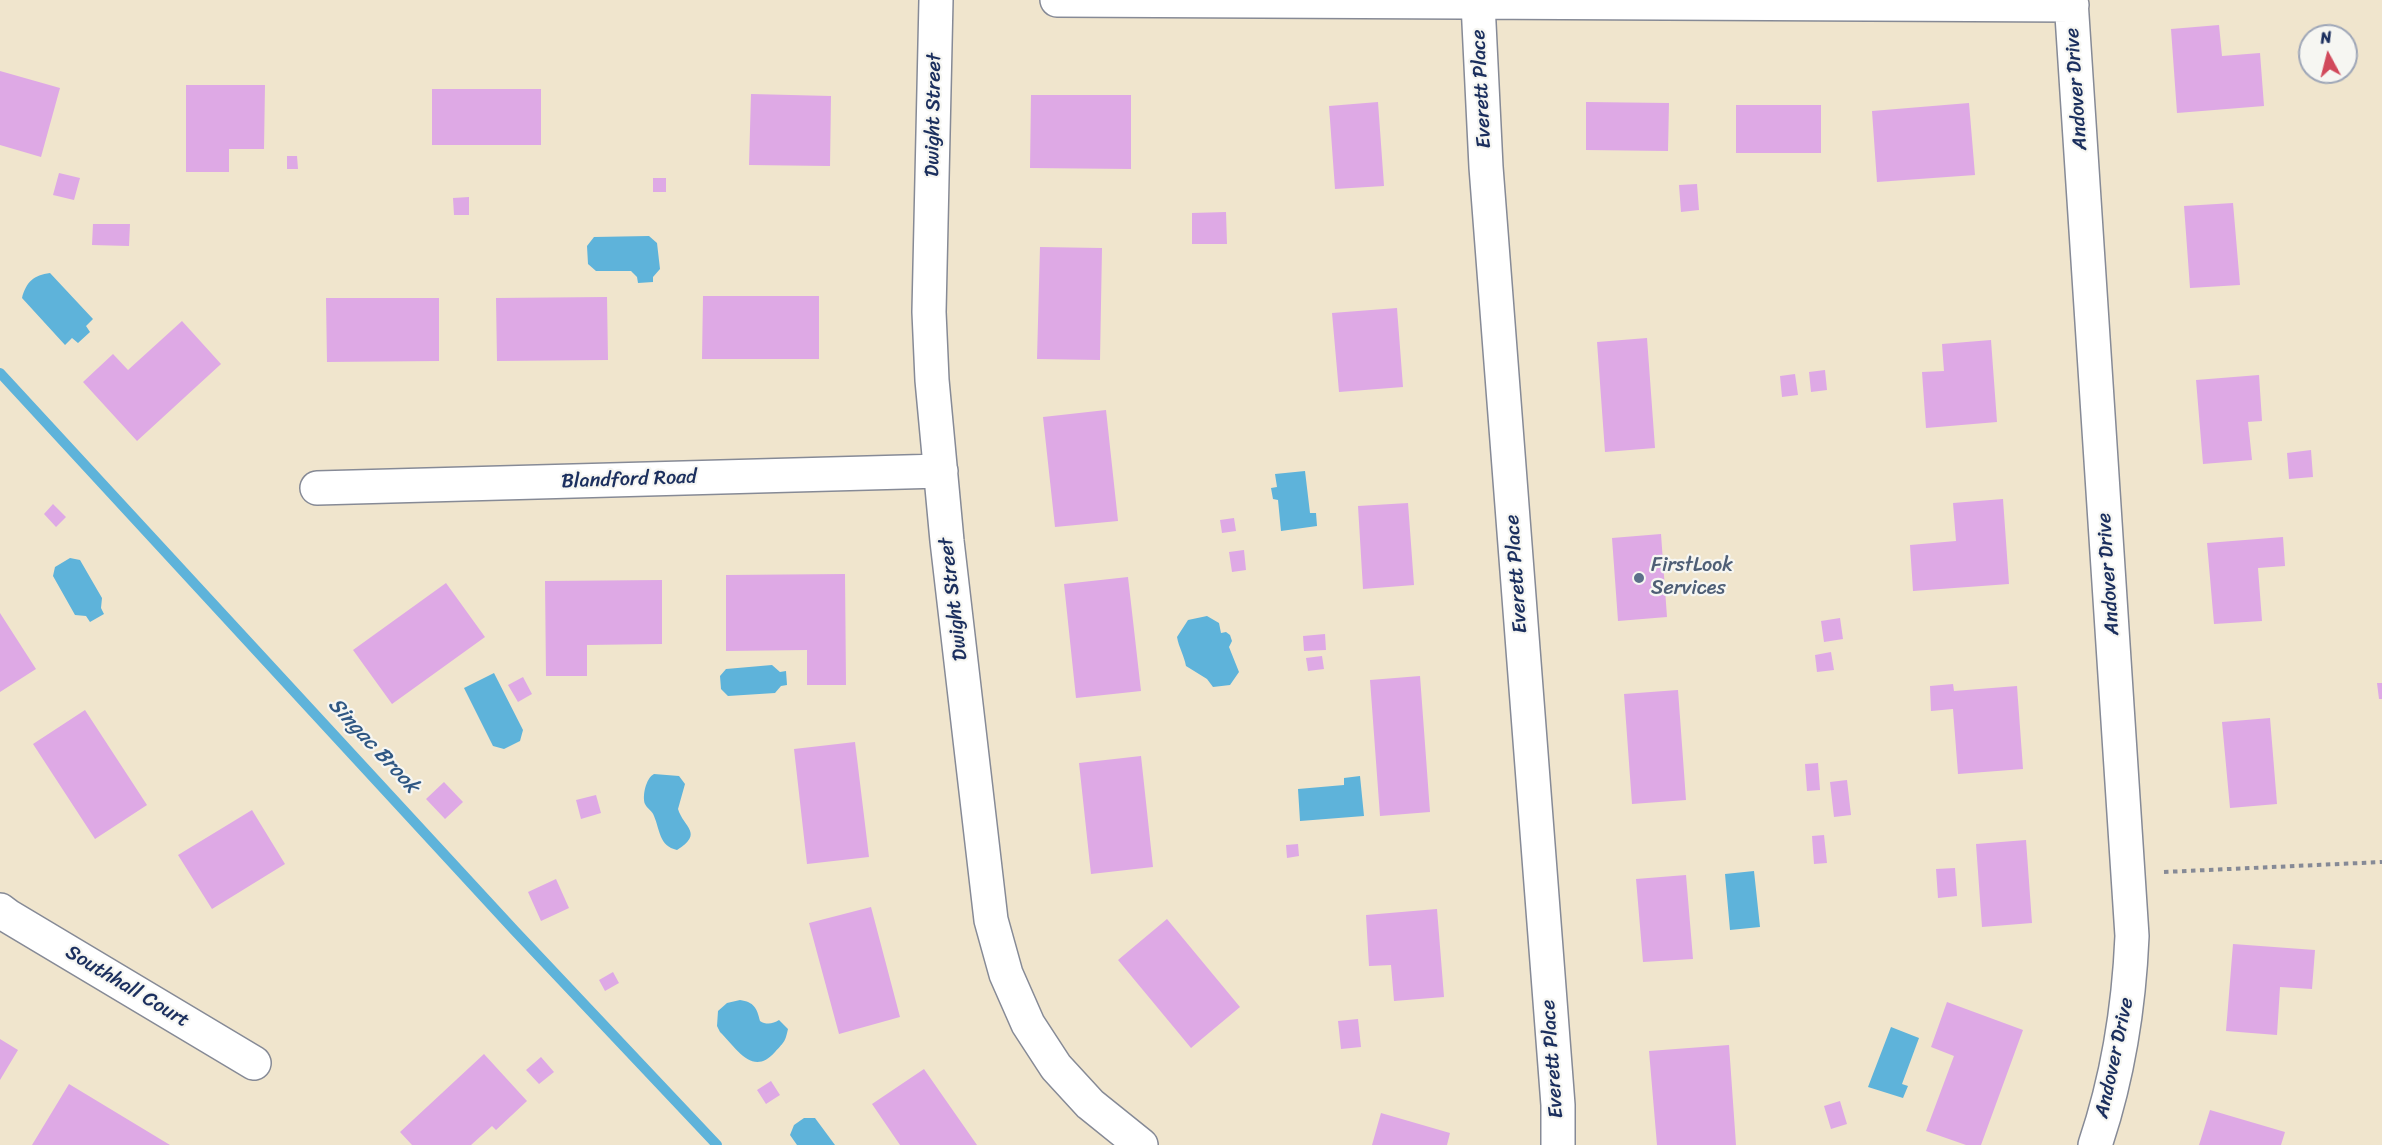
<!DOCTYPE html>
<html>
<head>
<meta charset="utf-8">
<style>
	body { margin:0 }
	#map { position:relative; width:2382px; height:1145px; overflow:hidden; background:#f0e5cd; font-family:Sriracha,sans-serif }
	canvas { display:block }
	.north { position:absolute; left:2298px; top:24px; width:60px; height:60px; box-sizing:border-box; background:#f6f6f2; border:2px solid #9ea6b7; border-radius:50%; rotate:353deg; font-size:16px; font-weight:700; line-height:24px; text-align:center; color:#1b2f5e }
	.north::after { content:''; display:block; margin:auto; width:21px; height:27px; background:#d1495b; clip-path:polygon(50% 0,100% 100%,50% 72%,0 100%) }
</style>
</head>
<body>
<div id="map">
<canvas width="2382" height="1145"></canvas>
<div class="north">N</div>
</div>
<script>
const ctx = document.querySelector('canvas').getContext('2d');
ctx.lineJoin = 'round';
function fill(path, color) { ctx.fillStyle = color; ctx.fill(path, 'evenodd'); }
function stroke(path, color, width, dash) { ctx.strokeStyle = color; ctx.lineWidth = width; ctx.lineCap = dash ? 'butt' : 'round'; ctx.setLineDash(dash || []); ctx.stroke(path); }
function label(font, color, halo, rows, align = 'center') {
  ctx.font = font + ' Sriracha,sans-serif'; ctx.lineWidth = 4.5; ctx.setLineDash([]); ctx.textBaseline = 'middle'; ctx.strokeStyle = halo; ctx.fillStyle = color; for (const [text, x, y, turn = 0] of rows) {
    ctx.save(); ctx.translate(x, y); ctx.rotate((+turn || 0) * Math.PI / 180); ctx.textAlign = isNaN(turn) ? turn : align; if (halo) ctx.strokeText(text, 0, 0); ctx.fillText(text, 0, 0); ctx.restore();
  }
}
const water = new Path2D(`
	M 649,236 L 657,243 L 660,269 L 653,277 L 653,282 L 638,283 L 637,277 L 631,271 L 596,271 L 588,264 L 587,246 L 594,237 Z
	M 50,273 L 93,319 L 86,326 L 90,332 L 78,343 L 72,338 L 65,345 L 22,298 C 26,282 34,275 50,273 Z
	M 1305,471 L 1310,513 L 1316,513 L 1317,526 L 1281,531 L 1278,500 L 1273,499 L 1271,488 L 1277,487 L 1275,474 Z
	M 70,558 L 80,560 L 102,598 L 101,608 L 104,614 L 90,622 L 86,616 L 75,615 L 53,576 L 55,567 Z
	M 1207,616 L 1219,623 L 1221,633 L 1226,632 L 1230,635 L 1232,641 L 1229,647 L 1239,672 L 1230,685 L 1213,687 L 1207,679 L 1186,666 C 1184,655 1179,648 1177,637 L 1188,620 Z
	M 772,665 L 780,672 L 786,671 L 787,685 L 781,686 L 775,693 L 728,696 L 721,689 L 720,676 L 726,669 Z
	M 494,673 L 523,730 L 520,741 L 504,749 L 493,746 L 464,688 Z
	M 654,774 L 679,776 L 685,784 L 678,809 C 684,828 704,833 677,850 C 659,846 660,830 654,816 C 652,810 648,810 645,804 C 642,796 646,778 654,774 Z
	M 1360,776 L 1364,816 L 1300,821 L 1298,789 L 1344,785 L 1344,778 Z
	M 1754,871 L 1760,927 L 1730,930 L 1725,874 Z
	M 740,1000 C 754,1002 757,1008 760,1021 C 766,1025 773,1024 779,1020 L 788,1029 C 785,1042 785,1041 775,1052 C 753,1077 737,1049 720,1032 L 717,1026 L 718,1011 L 727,1003 Z
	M 1891,1027 L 1919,1038 L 1902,1084 L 1908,1086 L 1903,1098 L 1868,1087 Z
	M 804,1118 L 815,1118 L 835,1145 L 797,1145 L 790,1135 L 794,1125 Z`);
const stream = new Path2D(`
	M 0,373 L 515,931 L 717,1145`);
const building = new Path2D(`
	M 2219,25 L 2222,56 L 2260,53 L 2264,106 L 2177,113 L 2171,29 Z
	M 0,71 L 60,88 L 41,157 L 0,145 Z
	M 186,85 L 265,85 L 264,149 L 229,149 L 229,172 L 186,172 Z
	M 432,89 L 541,89 L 541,145 L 432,145 Z
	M 751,94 L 831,96 L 830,166 L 749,165 Z
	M 1031,95 L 1131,95 L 1131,169 L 1030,168 Z
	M 1378,102 L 1384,186 L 1335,189 L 1329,106 Z
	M 1586,102 L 1669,103 L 1668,151 L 1586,150 Z
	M 1969,103 L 1975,175 L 1877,182 L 1872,111 Z
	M 1736,105 L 1821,105 L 1821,153 L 1736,153 Z
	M 287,156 L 297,156 L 298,169 L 287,169 Z
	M 59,173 L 80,178 L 74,200 L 53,195 Z
	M 653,178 L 666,178 L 666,192 L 653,192 Z
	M 1697,184 L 1699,210 L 1681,212 L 1679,185 Z
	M 469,197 L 469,215 L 454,215 L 453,198 Z
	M 2233,203 L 2240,285 L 2190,288 L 2184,206 Z
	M 1226,212 L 1227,244 L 1192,244 L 1192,213 Z
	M 93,224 L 130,224 L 129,246 L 92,245 Z
	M 1040,247 L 1102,248 L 1100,360 L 1037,359 Z
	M 703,296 L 819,296 L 819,359 L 702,359 Z
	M 607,297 L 608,360 L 497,361 L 496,298 Z
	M 326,298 L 439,298 L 439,361 L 327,362 Z
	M 1397,308 L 1403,387 L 1339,392 L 1332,313 Z
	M 182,321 L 221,364 L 137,441 L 83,382 L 113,354 L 128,370 Z
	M 1647,338 L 1655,448 L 1605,452 L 1597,342 Z
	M 1991,340 L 1997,422 L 1926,428 L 1922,372 L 1944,371 L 1942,344 Z
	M 1825,370 L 1827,390 L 1811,392 L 1809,372 Z
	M 1795,374 L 1798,395 L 1782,397 L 1780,376 Z
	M 2259,375 L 2262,421 L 2248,422 L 2252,460 L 2203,464 L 2196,380 Z
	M 1106,410 L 1118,521 L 1055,527 L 1043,417 Z
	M 2311,450 L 2313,477 L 2289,479 L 2287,453 Z
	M 2003,499 L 2009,584 L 1913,591 L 1910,545 L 1956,541 L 1953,503 Z
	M 1408,503 L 1414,585 L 1363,589 L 1358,506 Z
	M 53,504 L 66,517 L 56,527 L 44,514 Z
	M 1234,518 L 1236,531 L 1222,533 L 1220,520 Z
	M 1661,534 L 1667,617 L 1618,621 L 1612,538 Z
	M 2283,537 L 2285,566 L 2258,568 L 2262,621 L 2214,624 L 2207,543 Z
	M 1244,550 L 1246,570 L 1232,572 L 1229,552 Z
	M 845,574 L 846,685 L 807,685 L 807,650 L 726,651 L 726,575 Z
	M 1128,577 L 1141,691 L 1076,698 L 1064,584 Z
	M 662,580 L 662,644 L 587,645 L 587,676 L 546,676 L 545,581 Z
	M 446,583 L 485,637 L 392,704 L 353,650 Z
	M 0,613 L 36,669 L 0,692 Z
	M 1840,618 L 1843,639 L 1824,642 L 1821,621 Z
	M 1325,634 L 1326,650 L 1304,651 L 1303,636 Z
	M 1831,652 L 1834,670 L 1817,672 L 1815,655 Z
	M 1322,656 L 1324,669 L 1308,671 L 1306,658 Z
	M 1420,676 L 1430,812 L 1380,816 L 1370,680 Z
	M 523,677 L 532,694 L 518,702 L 508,685 Z
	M 2377,683 L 2382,683 L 2382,699 L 2379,699 Z
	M 1953,684 L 1954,691 L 2017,686 L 2023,769 L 1958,774 L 1953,709 L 1931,711 L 1930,686 Z
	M 1678,690 L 1686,800 L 1632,804 L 1624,694 Z
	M 85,710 L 147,805 L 95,839 L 33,744 Z
	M 2270,718 L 2277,804 L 2230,808 L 2222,722 Z
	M 855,742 L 869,857 L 807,864 L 794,749 Z
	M 1141,756 L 1153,867 L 1091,874 L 1079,763 Z
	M 1818,763 L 1820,790 L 1807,791 L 1805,764 Z
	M 1847,780 L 1851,815 L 1834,817 L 1830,782 Z
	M 444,782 L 463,802 L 445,819 L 426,799 Z
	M 596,795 L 601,813 L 581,819 L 576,800 Z
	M 252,810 L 285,864 L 212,909 L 178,855 Z
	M 1824,835 L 1827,863 L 1814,864 L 1812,836 Z
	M 2026,840 L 2032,923 L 1982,927 L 1976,844 Z
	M 1298,844 L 1299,856 L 1287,858 L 1286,845 Z
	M 1955,868 L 1957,896 L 1938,898 L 1936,869 Z
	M 1686,875 L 1693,959 L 1643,962 L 1636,879 Z
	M 556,879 L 569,908 L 541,921 L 528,892 Z
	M 871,907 L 900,1017 L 839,1034 L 809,923 Z
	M 1437,909 L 1444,997 L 1394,1001 L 1391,965 L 1369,966 L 1366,915 Z
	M 1167,919 L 1240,1007 L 1191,1048 L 1118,960 Z
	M 2233,944 L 2315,950 L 2312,989 L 2280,987 L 2277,1035 L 2226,1031 Z
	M 613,972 L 619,983 L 605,991 L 599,980 Z
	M 1947,1002 L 2023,1030 L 1981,1145 L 1966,1145 L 1926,1131 L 1954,1056 L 1931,1047 Z
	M 1358,1019 L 1361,1047 L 1341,1049 L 1338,1021 Z
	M 0,1039 L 18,1050 L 0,1080 Z
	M 1729,1045 L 1736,1145 L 1657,1145 L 1649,1051 Z
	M 484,1054 L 527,1101 L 496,1130 L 492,1126 L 471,1145 L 412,1145 L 400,1132 Z
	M 541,1057 L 554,1072 L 539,1084 L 526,1070 Z
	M 924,1069 L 977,1145 L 900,1145 L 872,1104 Z
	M 771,1081 L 780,1095 L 766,1104 L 757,1090 Z
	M 69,1084 L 170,1145 L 32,1145 Z
	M 1840,1101 L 1847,1124 L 1831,1129 L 1824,1106 Z
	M 2210,1110 L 2285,1132 L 2281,1145 L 2199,1145 Z
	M 1381,1113 L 1450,1133 L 1447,1145 L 1372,1145 Z`);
const path = new Path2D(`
	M 2164,872 L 2382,862`);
const minor = new Path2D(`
	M 936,0 L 929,312 L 932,380 L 947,541 L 991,920 L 1006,974 L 1028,1024 L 1056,1067 L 1090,1104 L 1141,1145
	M 1057,0 L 2072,5
	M 2071,0 L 2132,936 C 2129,1007 2118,1077 2095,1145
	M 1478,3 L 1486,167 L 1558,1105 L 1558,1145
	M 317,488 L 941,471
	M 0,910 L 8,916 L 254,1063`);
const markers = [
	[1639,578,6,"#5c6f8a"]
];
const streetNames = [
	["Everett Place",1482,89,-93],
	["Andover Drive",2077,89,-94],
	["Dwight Street",934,115,-89],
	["Blandford Road",629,480,-2],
	["Everett Place",1517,574,-94],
	["Andover Drive",2109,574,-94],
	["Dwight Street",954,599,-97],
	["Southhall Court",127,987,31],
	["Andover Drive",2115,1058,-78],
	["Everett Place",1553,1059,-94]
];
const serviceNames = [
	["FirstLook",1651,566],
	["Services",1651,589]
];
const waterNames = [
	["Singac Brook",373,746,47]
];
fill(water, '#5eb3da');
stroke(stream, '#5eb3da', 10);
fill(building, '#dea9e5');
stroke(minor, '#868a96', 36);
stroke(path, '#868a96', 4, [4.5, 4.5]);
stroke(minor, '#fff', 33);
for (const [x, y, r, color] of markers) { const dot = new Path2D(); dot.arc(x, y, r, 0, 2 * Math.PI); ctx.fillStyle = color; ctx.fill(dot); stroke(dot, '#f6f6f2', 2); }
label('20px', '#1b2f5e', '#f6f6f2', streetNames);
label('20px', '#4e5e75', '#f6f6f2', serviceNames, 'left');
label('italic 21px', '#2f5783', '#f6f6f2', waterNames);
</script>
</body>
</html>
